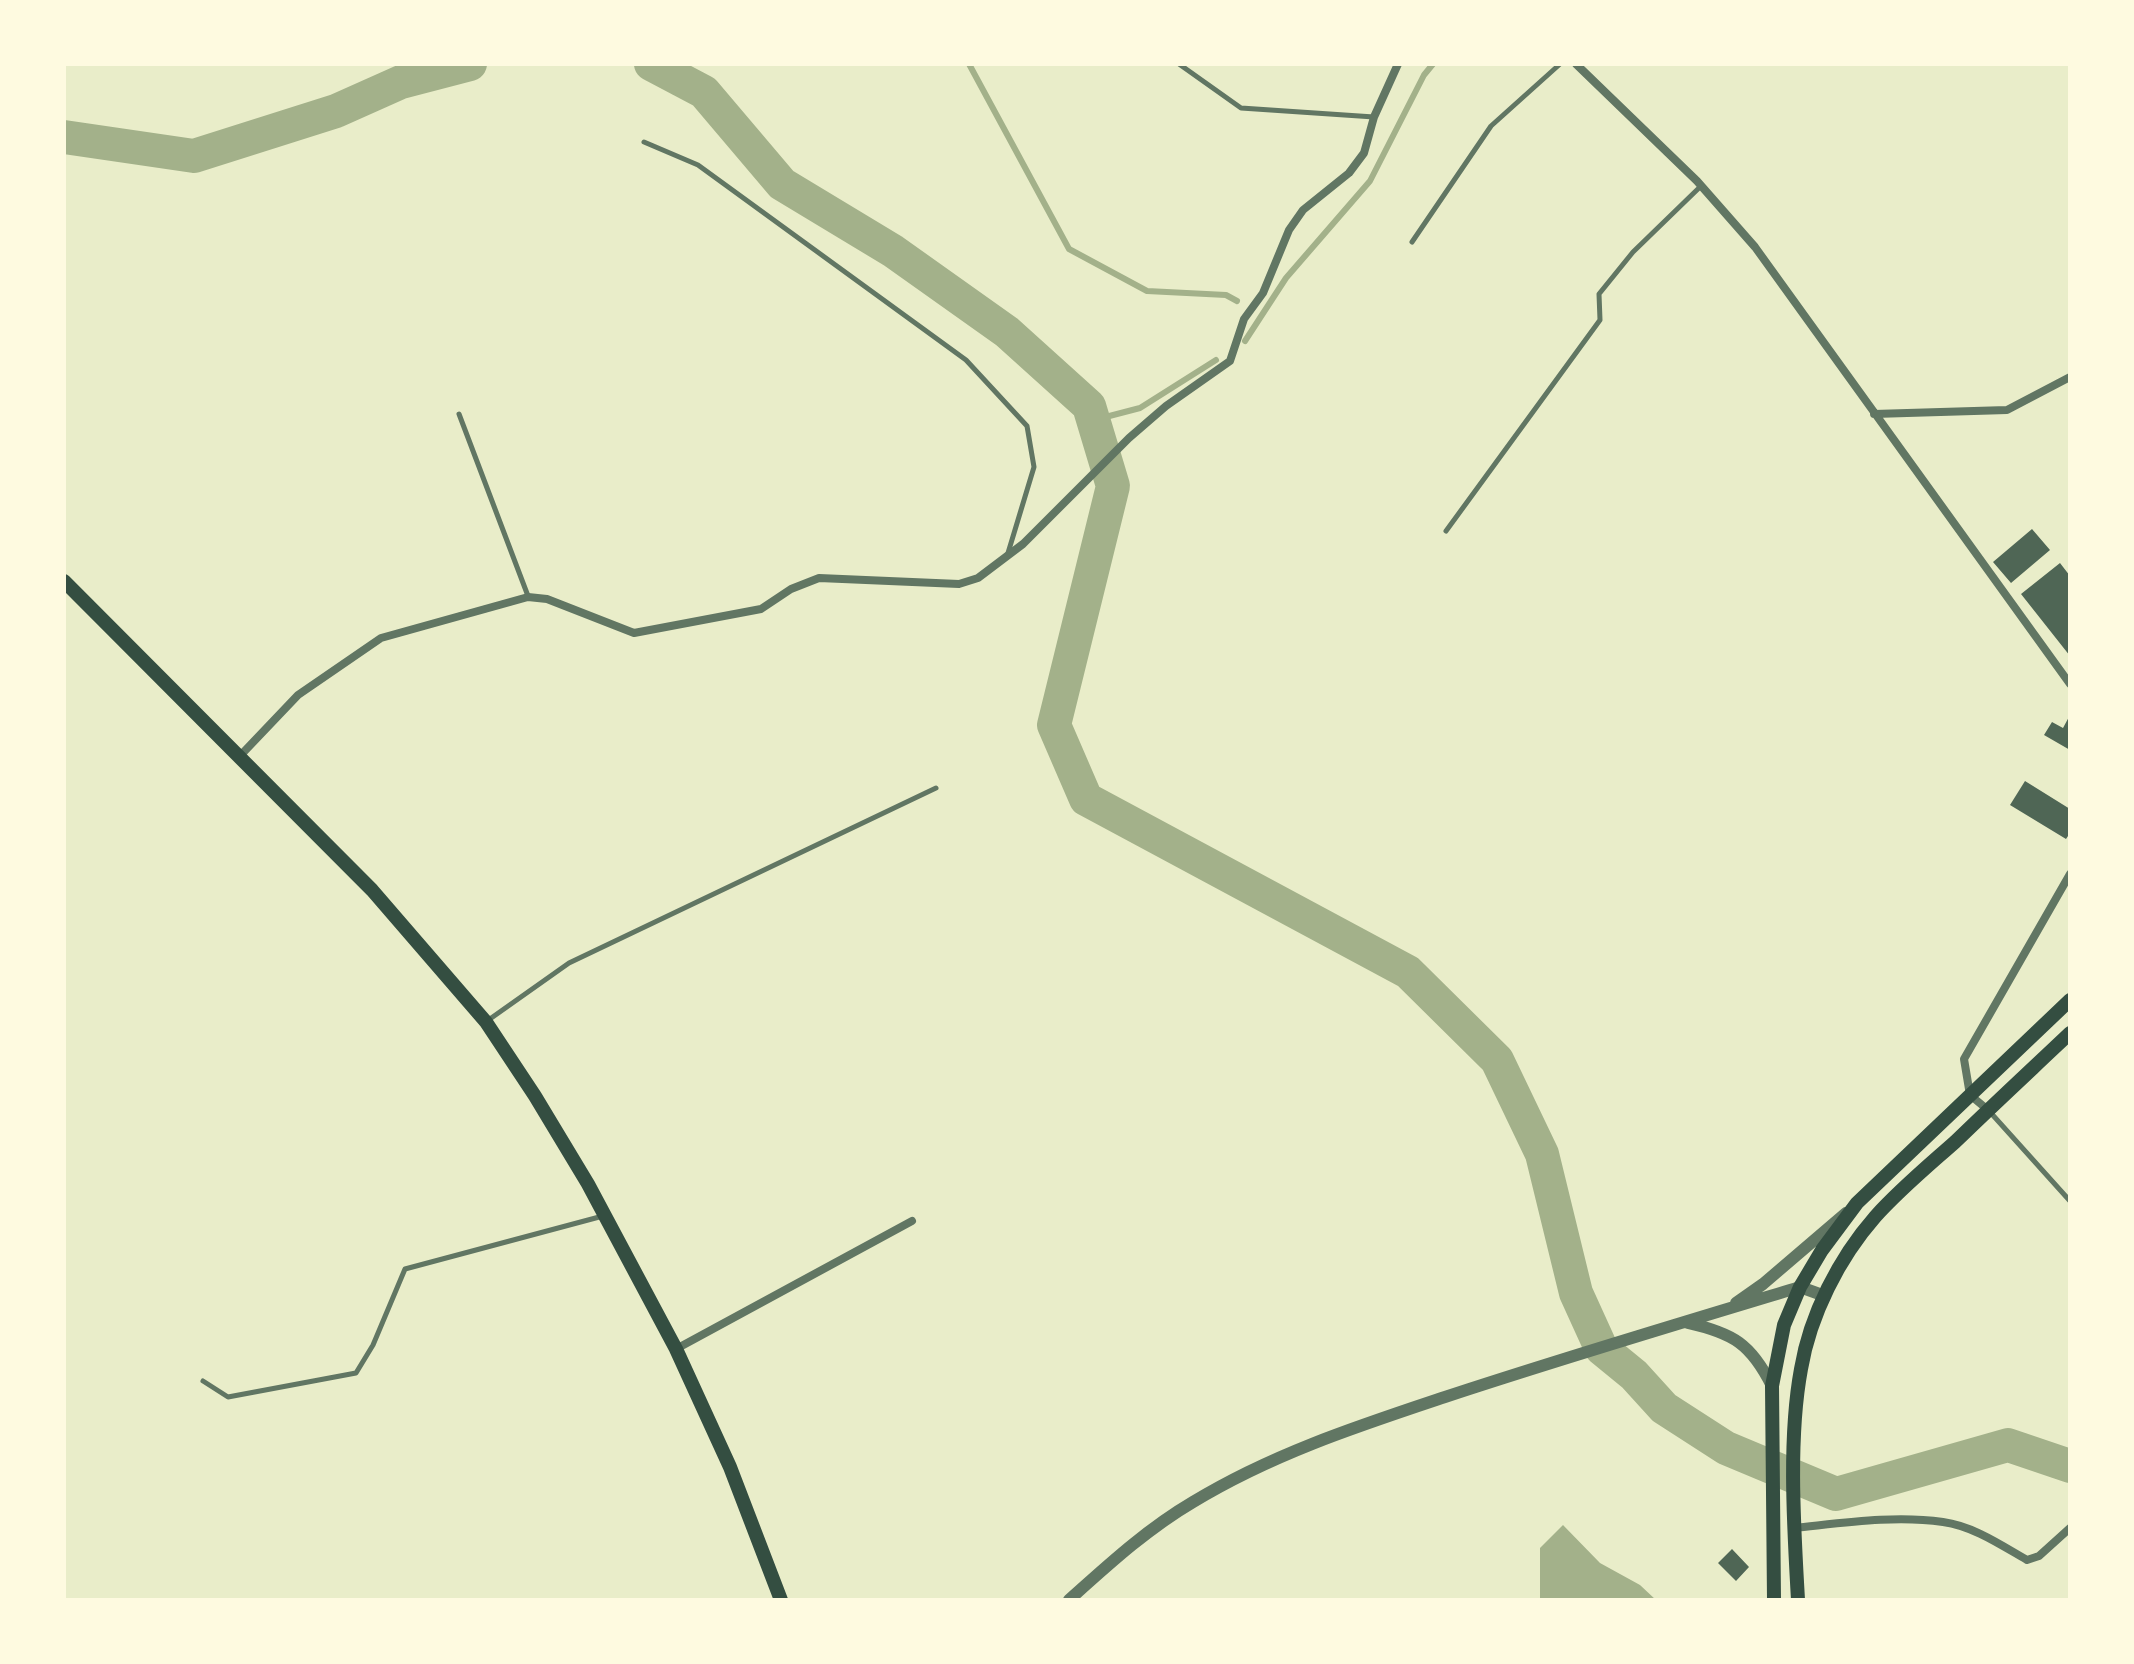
<!DOCTYPE html>
<html>
<head>
<meta charset="utf-8">
<style>
	body { margin:0 }
	#map { position:relative; width:2134px; height:1664px; overflow:hidden; background:#e9edc9; font-family:Inter,sans-serif }
	canvas { display:block }
	.frame { position:absolute; inset:0; border:66px solid #fefae0; pointer-events:none }
</style>
</head>
<body>
<div id="map">
<canvas width="2134" height="1664"></canvas>
<div class="frame"></div>
</div>
<script>
const ctx = document.querySelector('canvas').getContext('2d');
ctx.lineJoin = 'round';
function fill(path, color) { ctx.fillStyle = color; ctx.fill(path, 'evenodd'); }
function stroke(path, color, width, dash) { ctx.strokeStyle = color; ctx.lineWidth = width; ctx.lineCap = dash ? 'butt' : 'round'; ctx.setLineDash(dash || []); ctx.stroke(path); }
const water = new Path2D(`
	M 1563,1525 L 1600,1563 L 1640,1585 L 1656,1600 L 1540,1600 L 1540,1548 Z`);
const stream = new Path2D(`
	M 969,64 L 1069,249 L 1147,291 L 1226,295 L 1237,301
	M 1245,341 L 1286,278 L 1370,181 L 1424,75 L 1433,64
	M 1094,420 L 1140,408 L 1216,360`);
const river = new Path2D(`
	M 651,64 L 704,92 L 782,184 L 893,251 L 1007,332 L 1089,406 L 1113,486 L 1054,725 L 1086,799 L 1408,972 L 1497,1060 L 1542,1154 L 1576,1293 L 1601,1348 L 1634,1375 L 1664,1408 L 1726,1448 L 1836,1494 L 2008,1445 L 2070,1466
	M 64,137 L 194,156 L 336,111 L 401,82 L 470,64`);
const building = new Path2D(`
	M 2032,529 L 2050,550 L 2011,583 L 1993,562 Z
	M 2060,563 L 2070,576 L 2070,656 L 2021,594 Z
	M 2070,715 L 2070,750 L 2044,735 L 2052,722 L 2063,728 Z
	M 2025,781 L 2070,809 L 2070,833 L 2066,839 L 2010,805 Z
	M 1732,1549 L 1749,1567 L 1736,1581 L 1718,1563 Z`);
const service = new Path2D(`
	M 1179,64 L 1241,108 L 1374,117
	M 644,142 L 698,165 L 966,360 L 1027,426 L 1034,467 L 1008,553
	M 1412,242 L 1491,126 L 1560,64
	M 459,414 L 528,596
	M 1446,531 L 1600,320 L 1599,294 L 1633,252 L 1701,186
	M 487,1021 L 569,963 L 936,788
	M 1990,1112 L 2070,1201
	M 203,1381 L 228,1397 L 356,1373 L 373,1345 L 405,1269 L 603,1216`);
const minor = new Path2D(`
	M 1576,64 L 1697,181 L 1755,247 L 2070,684
	M 1874,414 L 2007,410 L 2070,377
	M 238,758 L 298,695 L 381,638 L 528,597 L 547,599 L 634,633 L 761,609 L 791,589 L 819,578 L 959,584 L 978,578 L 1023,544 L 1129,438 L 1166,406 L 1230,361 L 1244,319 L 1263,293 L 1289,230 L 1303,210 L 1349,173 L 1364,153 L 1374,117 L 1398,64
	M 1988,1110 L 1970,1095 L 1964,1059 L 2070,874
	M 676,1349 L 912,1221
	M 1794,1528 C 1843,1523 1894,1515 1943,1522 C 1973,1526 2001,1545 2027,1560 L 2039,1556 L 2070,1528`);
const tertiary = new Path2D(`
	M 1736,1303 L 1763,1284 L 1846,1213
	M 1688,1323 C 1733,1333 1751,1344 1772,1386
	M 1069,1600 C 1108,1565 1147,1529 1193,1502 C 1272,1454 1358,1426 1445,1397 C 1563,1358 1681,1323 1800,1287 L 1825,1296`);
const secondary = new Path2D(`
	M 64,581 L 372,890 L 486,1022 L 535,1096 L 588,1184 L 676,1349 L 730,1467 L 781,1600`);
const primary = new Path2D(`
	M 1774,1600 L 1772,1386 L 1784,1325 L 1800,1287 L 1822,1250 L 1857,1203 L 2070,1000
	M 1798,1600 C 1794,1528 1788,1439 1801,1369 C 1810,1315 1839,1258 1875,1217 C 1899,1190 1928,1166 1955,1142 C 1993,1105 2032,1069 2070,1033`);
fill(water, '#a3b18a');
stroke(stream, '#a3b18a', 6);
stroke(river, '#a3b18a', 34);
fill(building, '#4f6655');
stroke(service, '#617663', 5);
stroke(minor, '#617663', 8);
stroke(tertiary, '#617663', 12);
stroke(secondary, '#344e41', 14);
stroke(primary, '#344e41', 14);
</script>
</body>
</html>
